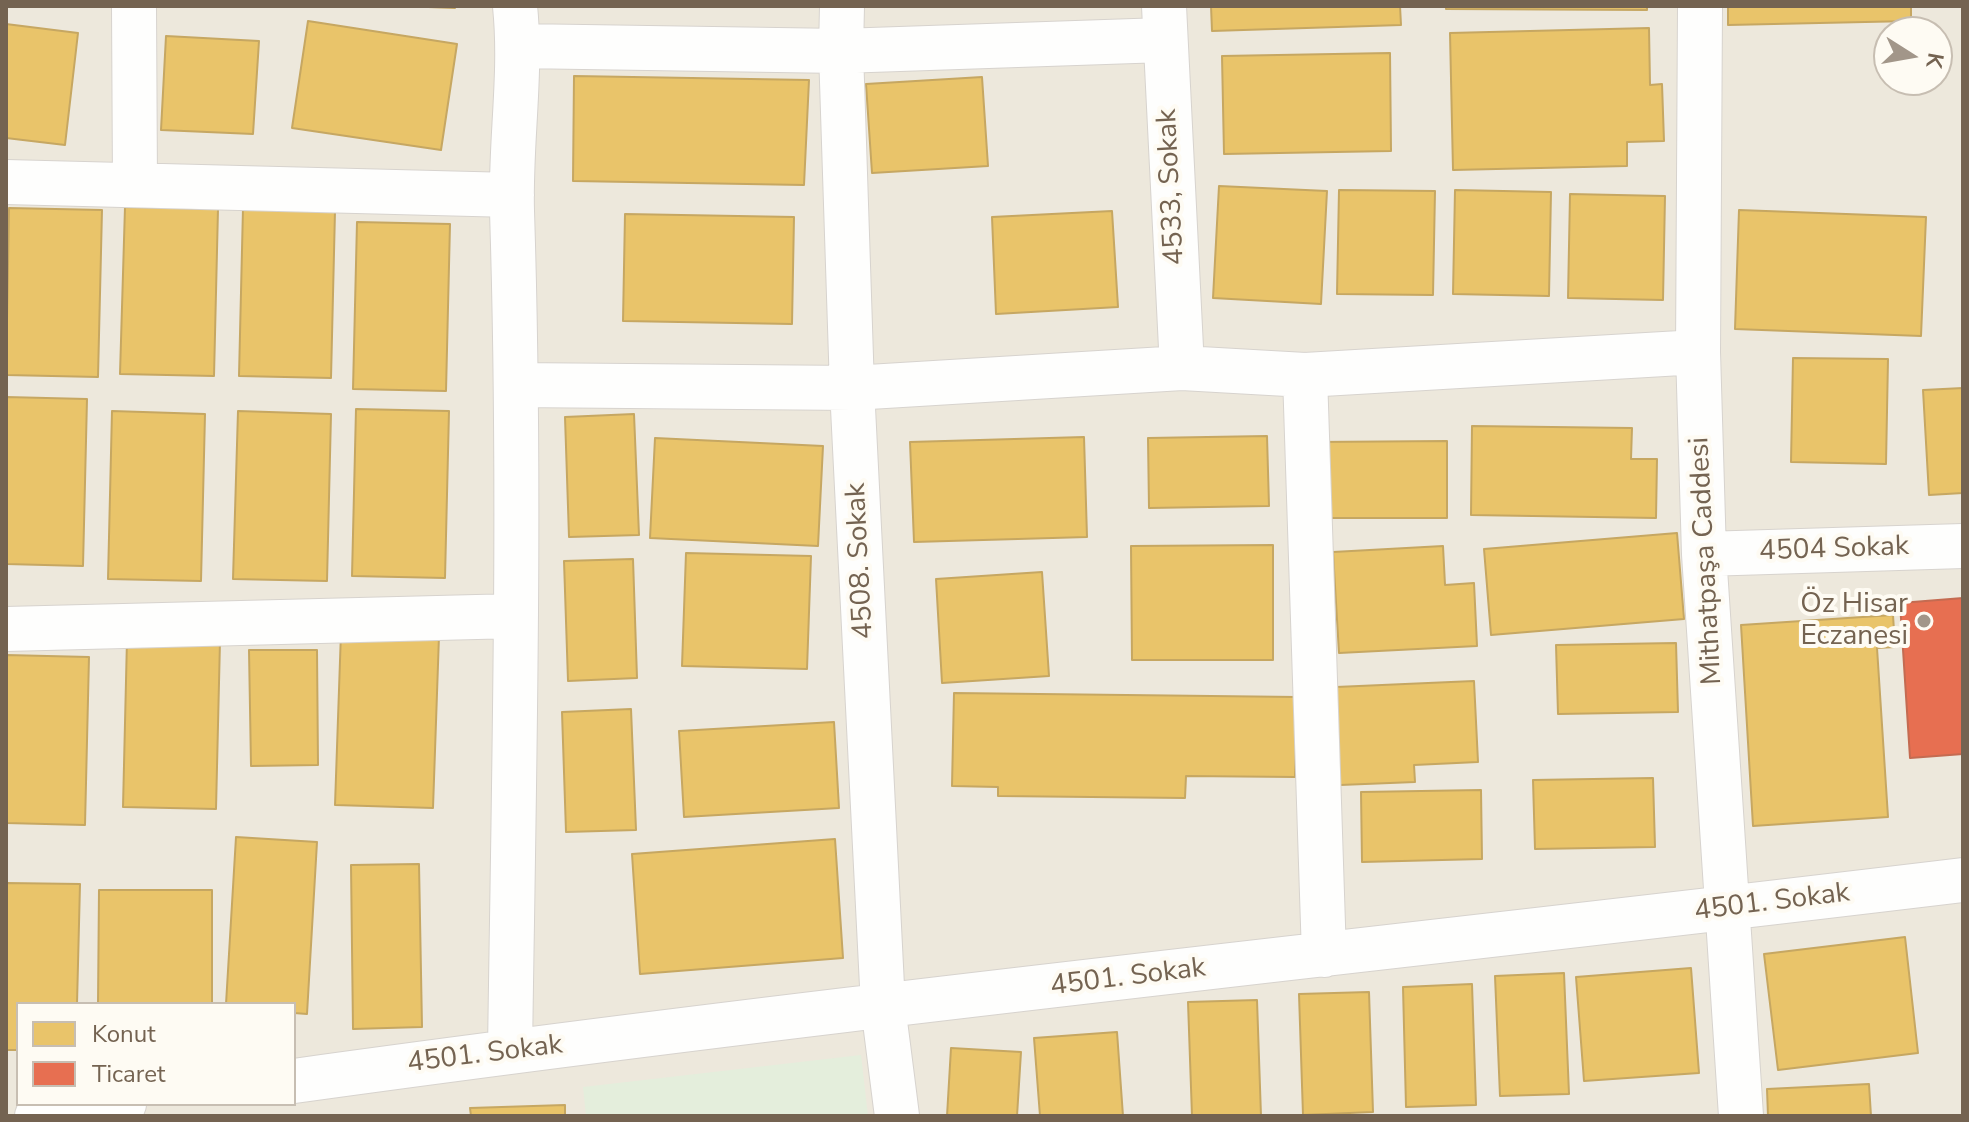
<!DOCTYPE html>
<html>
<head>
<meta charset="utf-8">
<style>
	body { margin:0 }
	#map { position:relative; width:1969px; height:1122px; overflow:hidden; background:#f8f6f0; font-family:"Nunito Sans",sans-serif }
	canvas { display:block }
	.frame { position:absolute; inset:0; border:8px solid #746351; pointer-events:none }
	.legend { position:absolute; left:16px; top:1002px; width:280px; height:104px; box-sizing:border-box; background:#fefbf3; border:2px solid #c7beb2; margin:0; padding:10px 14px; list-style:none; font-size:24px; color:#746351 }
	.legend li { display:flex; align-items:center; gap:16px; height:40px }
	.legend b { width:40px; border:2px solid #c7beb2 }
	.north { position:absolute; left:1873px; top:16px; width:80px; height:80px; box-sizing:border-box; background:#fefbf3; border:2px solid #c7beb2; border-radius:50%; rotate:101deg; font-size:22px; font-weight:700; line-height:32px; text-align:center; color:#746351 }
	.north::after { content:''; display:block; margin:auto; width:28px; height:36px; background:#a29689; clip-path:polygon(50% 0,100% 100%,50% 72%,0 100%) }
</style>
</head>
<body>
<div id="map">
<canvas width="1969" height="1122"></canvas>
<div class="frame"></div>
<ul class="legend">
<li><b style="height:22px;background:#e9c46a"></b>Konut</li>
<li><b style="height:22px;background:#e76f51"></b>Ticaret</li>
</ul>
<div class="north">K</div>
</div>
<script>
const ctx = document.querySelector('canvas').getContext('2d');
ctx.lineJoin = 'round';
function fill(path, color) { ctx.fillStyle = color; ctx.fill(path, 'evenodd'); }
function stroke(path, color, width, dash) { ctx.strokeStyle = color; ctx.lineWidth = width; ctx.lineCap = dash ? 'butt' : 'round'; ctx.setLineDash(dash || []); ctx.stroke(path); }
function label(font, color, halo, rows, align = 'center') {
  ctx.font = font + ' "Nunito Sans",sans-serif'; ctx.lineWidth = 8; ctx.setLineDash([]); ctx.textBaseline = 'middle'; ctx.strokeStyle = halo; ctx.fillStyle = color; for (const [text, x, y, turn = 0] of rows) {
    ctx.save(); ctx.translate(x, y); ctx.rotate((+turn || 0) * Math.PI / 180); ctx.textAlign = isNaN(turn) ? turn : align; if (halo) ctx.strokeText(text, 0, 0); ctx.fillText(text, 0, 0); ctx.restore();
  }
}
const residential = new Path2D(`
	M 6,6 L 1963,6 L 1963,1116 L 6,1116 ZM 1889,32 L 1937,32 L 1937,80 L 1889,80 ZM 18,1004 L 294,1004 L 294,1104 L 18,1104 Z`);
const green = new Path2D(`
	M 861,1055 L 868,1116 L 586,1116 L 583,1087 Z`);
const homes = new Path2D(`
	M 401,6 L 455,6 L 455,8 Z
	M 1211,6 L 1400,6 L 1401,25 L 1212,31 Z
	M 1446,6 L 1647,6 L 1647,10 L 1446,9 Z
	M 1728,6 L 1911,6 L 1911,21 L 1728,25 Z
	M 308,21 L 457,44 L 441,150 L 292,128 Z
	M 6,24 L 78,33 L 65,145 L 6,138 Z
	M 1649,28 L 1650,85 L 1662,84 L 1664,141 L 1627,142 L 1627,166 L 1453,170 L 1450,33 Z
	M 166,36 L 259,41 L 253,134 L 161,130 Z
	M 1390,53 L 1391,151 L 1224,154 L 1222,56 Z
	M 574,76 L 809,80 L 804,185 L 573,181 Z
	M 982,77 L 988,166 L 872,173 L 866,84 Z
	M 1219,186 L 1327,191 L 1321,304 L 1213,298 Z
	M 1339,190 L 1435,191 L 1433,295 L 1337,294 Z
	M 1455,190 L 1551,192 L 1549,296 L 1453,294 Z
	M 1570,194 L 1665,196 L 1663,300 L 1568,298 Z
	M 125,207 L 218,209 L 214,376 L 120,374 Z
	M 9,208 L 102,210 L 98,377 L 6,375 Z
	M 243,208 L 335,211 L 331,378 L 239,376 Z
	M 1739,210 L 1926,217 L 1921,336 L 1735,329 Z
	M 1112,211 L 1118,307 L 996,314 L 992,217 Z
	M 625,214 L 794,217 L 792,324 L 623,321 Z
	M 357,222 L 450,224 L 446,391 L 353,389 Z
	M 1793,358 L 1888,359 L 1886,464 L 1791,462 Z
	M 1963,388 L 1963,493 L 1929,495 L 1923,390 Z
	M 6,397 L 87,399 L 83,566 L 6,564 Z
	M 356,409 L 449,411 L 445,578 L 352,576 Z
	M 112,411 L 205,414 L 201,581 L 108,579 Z
	M 238,411 L 331,414 L 327,581 L 233,579 Z
	M 634,414 L 639,535 L 569,537 L 565,417 Z
	M 1472,426 L 1632,428 L 1631,459 L 1657,459 L 1656,518 L 1471,515 Z
	M 1267,436 L 1269,506 L 1149,508 L 1148,438 Z
	M 1084,437 L 1087,537 L 914,542 L 910,442 Z
	M 655,438 L 823,446 L 818,546 L 650,538 Z
	M 1447,441 L 1447,518 L 1316,518 L 1315,442 Z
	M 1677,533 L 1684,619 L 1491,635 L 1484,549 Z
	M 1273,545 L 1273,660 L 1132,660 L 1131,546 Z
	M 1443,546 L 1445,585 L 1474,583 L 1477,646 L 1339,653 L 1333,552 Z
	M 686,553 L 811,556 L 807,669 L 682,666 Z
	M 633,559 L 637,678 L 568,681 L 564,561 Z
	M 1042,572 L 1049,676 L 942,683 L 936,579 Z
	M 1893,615 L 1895,647 L 1877,648 L 1888,817 L 1753,826 L 1741,625 Z
	M 341,632 L 439,636 L 433,808 L 335,805 Z
	M 127,639 L 220,641 L 216,809 L 123,807 Z
	M 1676,643 L 1678,712 L 1558,714 L 1556,645 Z
	M 249,650 L 317,650 L 318,765 L 251,766 Z
	M 6,655 L 89,657 L 85,825 L 6,823 Z
	M 1474,681 L 1478,762 L 1414,765 L 1415,782 L 1340,785 L 1336,687 Z
	M 954,693 L 1297,697 L 1295,777 L 1186,776 L 1185,798 L 998,796 L 998,787 L 952,786 Z
	M 631,709 L 636,830 L 566,832 L 562,712 Z
	M 834,722 L 839,808 L 684,817 L 679,731 Z
	M 1653,778 L 1655,847 L 1535,849 L 1533,780 Z
	M 1481,790 L 1482,859 L 1362,862 L 1361,792 Z
	M 236,837 L 317,842 L 307,1014 L 294,1013 L 294,1004 L 226,1004 Z
	M 835,839 L 843,958 L 640,974 L 632,854 Z
	M 419,864 L 422,1027 L 353,1029 L 351,865 Z
	M 6,883 L 80,884 L 77,1004 L 18,1004 L 18,1050 L 6,1050 Z
	M 99,890 L 212,890 L 212,1004 L 98,1004 Z
	M 1905,937 L 1918,1053 L 1778,1070 L 1764,954 Z
	M 1691,968 L 1699,1073 L 1584,1081 L 1576,977 Z
	M 1564,973 L 1569,1094 L 1500,1096 L 1495,976 Z
	M 1472,984 L 1476,1105 L 1406,1107 L 1403,987 Z
	M 1369,992 L 1373,1112 L 1303,1115 L 1299,994 Z
	M 1257,1000 L 1261,1116 L 1192,1116 L 1188,1002 Z
	M 1117,1032 L 1123,1116 L 1040,1116 L 1034,1038 Z
	M 951,1048 L 1021,1052 L 1017,1116 L 947,1116 Z
	M 1869,1084 L 1871,1116 L 1768,1116 L 1767,1089 Z
	M 565,1105 L 565,1116 L 471,1116 L 470,1108 Z`);
const shops = new Path2D(`
	M 1963,598 L 1963,754 L 1910,758 L 1900,603 Z`);
const minor = new Path2D(`
	M 134,6 L 135,185
	M 842,6 L 841,51 L 852,388 L 883,1006 L 897,1116
	M 1164,6 L 1182,368
	M 1700,6 L 1698,352 L 1704,554 L 1741,1116
	M 519,46 L 841,51 L 1164,40
	M 6,182 L 512,195
	M 1305,375 L 1324,955
	M 517,385 L 852,388 L 1182,368 L 1305,375 L 1698,352
	M 1704,554 L 1963,546
	M 6,629 L 516,616
	M 510,1051 C 514,771 521,491 512,211 C 510,142 522,75 515,6
	M 294,1081 C 849,1004 1407,947 1963,880
	M 37,1116 L 124,1104`);
const markers = [
	[1924,621,8,"#a29689"]
];
const streetNames = [
	["4533, Sokak",1172,187,-93],
	["4504 Sokak",1834,550,-2],
	["4508. Sokak",861,561,-93],
	["Mithatpaşa Caddesi",1707,561,-93],
	["4501. Sokak",1772,903,-7],
	["4501. Sokak",1128,978,-7],
	["4501. Sokak",485,1055,-7]
];
const poiNames = [
	["Öz Hisar",1908,605],
	["Eczanesi",1908,637]
];
fill(residential, '#ede8dc');
fill(green, '#e4eedc');
fill(homes, '#e9c46a');
stroke(homes, '#c6a762', 2);
fill(shops, '#e76f51');
stroke(shops, '#c46b51', 2);
stroke(minor, '#d7d3ce', 46);
stroke(minor, '#fefefd', 44);
for (const [x, y, r, color] of markers) { const dot = new Path2D(); dot.arc(x, y, r, 0, 2 * Math.PI); ctx.fillStyle = color; ctx.fill(dot); stroke(dot, '#fefbf3', 3); }
label('28px', '#746351', '#fefbf3', streetNames);
label('28px', '#746351', '#fefbf3', poiNames, 'right');
</script>
</body>
</html>
